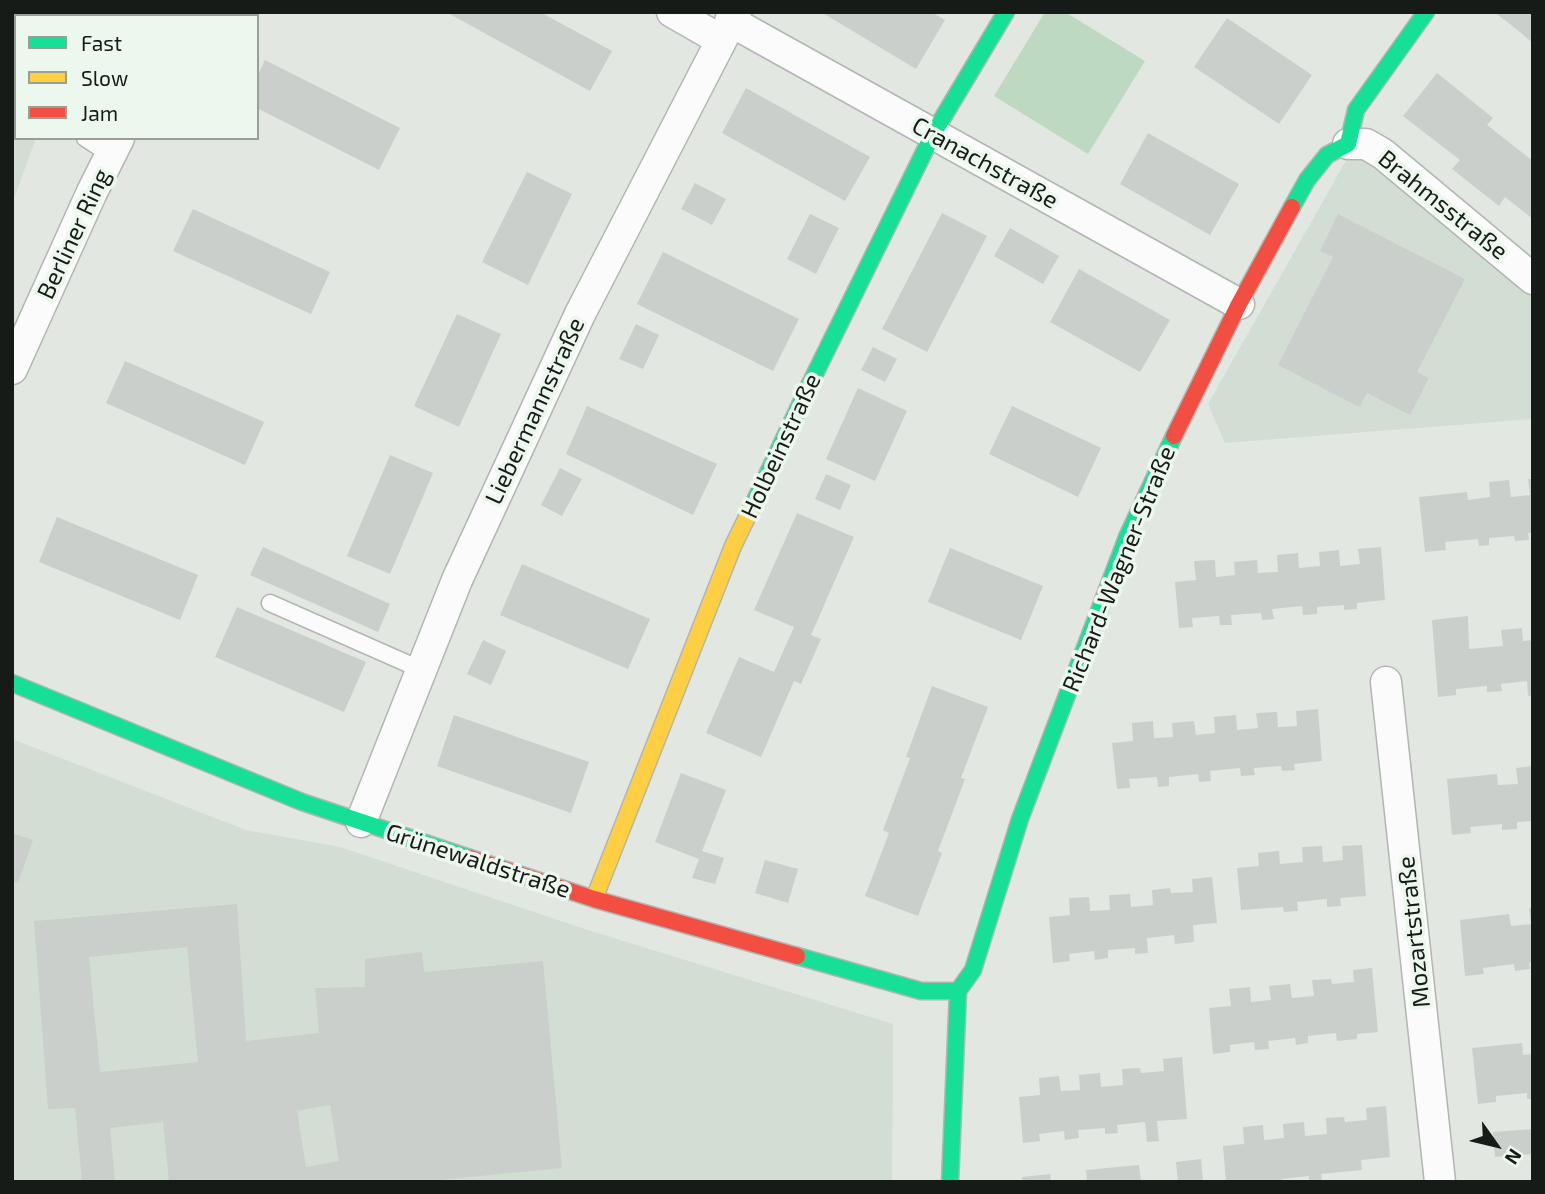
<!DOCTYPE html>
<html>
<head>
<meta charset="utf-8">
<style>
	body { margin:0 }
	#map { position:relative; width:1545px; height:1194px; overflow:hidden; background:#e2e7e2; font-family:"Exo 2",sans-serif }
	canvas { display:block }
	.frame { position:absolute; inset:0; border:14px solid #171b17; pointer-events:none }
	.legend { position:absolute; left:14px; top:14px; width:245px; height:126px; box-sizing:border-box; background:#ecf7ed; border:2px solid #979f97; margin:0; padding:9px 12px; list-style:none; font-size:21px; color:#171b17 }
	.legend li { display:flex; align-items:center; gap:14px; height:35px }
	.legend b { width:35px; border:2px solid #979f97 }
	.north { position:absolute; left:1461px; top:1110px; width:70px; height:70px; -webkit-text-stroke:5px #ecf7ed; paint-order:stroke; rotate:124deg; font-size:19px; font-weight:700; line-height:28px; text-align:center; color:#171b17 }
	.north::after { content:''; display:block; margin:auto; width:24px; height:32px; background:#171b17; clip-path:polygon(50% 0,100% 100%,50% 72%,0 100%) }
</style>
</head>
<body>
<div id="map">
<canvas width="1545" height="1194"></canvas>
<div class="frame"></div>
<ul class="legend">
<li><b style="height:9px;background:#16e098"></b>Fast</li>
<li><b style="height:9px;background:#ffcf43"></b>Slow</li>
<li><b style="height:9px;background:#f24e42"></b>Jam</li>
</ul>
<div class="north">N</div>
</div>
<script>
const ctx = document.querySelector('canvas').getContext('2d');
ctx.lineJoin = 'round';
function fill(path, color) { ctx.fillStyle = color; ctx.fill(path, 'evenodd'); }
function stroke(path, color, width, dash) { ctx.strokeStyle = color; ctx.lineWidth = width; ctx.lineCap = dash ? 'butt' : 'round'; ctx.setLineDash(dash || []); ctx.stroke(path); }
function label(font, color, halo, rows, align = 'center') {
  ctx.font = font + ' "Exo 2",sans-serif'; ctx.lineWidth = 7; ctx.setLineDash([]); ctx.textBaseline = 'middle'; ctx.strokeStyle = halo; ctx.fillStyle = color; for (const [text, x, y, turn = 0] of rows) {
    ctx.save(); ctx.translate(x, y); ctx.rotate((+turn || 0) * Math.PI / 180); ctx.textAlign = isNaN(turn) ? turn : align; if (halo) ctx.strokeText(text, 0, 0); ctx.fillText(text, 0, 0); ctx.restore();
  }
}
const built = new Path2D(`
	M 12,12 L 99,12 L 97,16 L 16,16 L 16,138 L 36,138 L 12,204 Z
	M 1352,150 L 1533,290 L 1533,419 L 1225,443 L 1208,404 Z
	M 12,739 L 246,830 L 340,847 L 591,931 L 893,1024 L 892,1182 L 12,1182 Z`);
const green = new Path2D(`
	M 1045,12 L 1065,12 L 1145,61 L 1088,154 L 994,96 Z`);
const building = new Path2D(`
	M 446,12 L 540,12 L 612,51 L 590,91 Z
	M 821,12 L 931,12 L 945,20 L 916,69 Z
	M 1494,12 L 1533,12 L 1533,43 L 1515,28 Z
	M 1227,18 L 1312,75 L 1279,124 L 1194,67 Z
	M 265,60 L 400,128 L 379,170 L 257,108 L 257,77 Z
	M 1437,73 L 1493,118 L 1487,125 L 1533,161 L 1533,219 L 1505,197 L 1499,206 L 1452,169 L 1460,160 L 1403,116 Z
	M 746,88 L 870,157 L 845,201 L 722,133 Z
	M 1148,133 L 1239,184 L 1210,235 L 1120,184 Z
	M 527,172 L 572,194 L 528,285 L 482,262 Z
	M 695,183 L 726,199 L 712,225 L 681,209 Z
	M 193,209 L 330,272 L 311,314 L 173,251 Z
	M 942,213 L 987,236 L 927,352 L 882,329 Z
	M 810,214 L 839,228 L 816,274 L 787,259 Z
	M 1338,214 L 1465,279 L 1417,372 L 1429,378 L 1410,415 L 1367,393 L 1359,407 L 1278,365 L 1333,257 L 1320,251 Z
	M 1010,228 L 1059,256 L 1043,284 L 994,256 Z
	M 663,252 L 799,319 L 773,371 L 637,304 Z
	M 1079,269 L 1170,320 L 1140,372 L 1050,322 Z
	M 457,314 L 501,334 L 459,427 L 414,406 Z
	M 636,324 L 659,335 L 643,369 L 619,359 Z
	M 873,347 L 897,359 L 885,382 L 861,370 Z
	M 125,361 L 264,422 L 245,465 L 106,403 Z
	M 858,388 L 907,411 L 875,481 L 826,459 Z
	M 587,406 L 717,464 L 693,515 L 566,454 Z
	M 1012,406 L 1101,448 L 1078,497 L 989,454 Z
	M 390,455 L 433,473 L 390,574 L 347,556 Z
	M 560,468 L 582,479 L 562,516 L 541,505 Z
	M 826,474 L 851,485 L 840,510 L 815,499 Z
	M 1528,479 L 1533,479 L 1533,533 L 1528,533 L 1529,540 L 1515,541 L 1514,536 L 1489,538 L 1489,545 L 1479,546 L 1478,539 L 1445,542 L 1446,550 L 1425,552 L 1419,497 L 1467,492 L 1468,500 L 1490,497 L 1489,482 L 1509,480 L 1511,497 L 1530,495 Z
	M 797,513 L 854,537 L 811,635 L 821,639 L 801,684 L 794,681 L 761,757 L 706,733 L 739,657 L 774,672 L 794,627 L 754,610 Z
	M 57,517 L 198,575 L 180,620 L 39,562 Z
	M 263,547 L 390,604 L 378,632 L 250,575 Z
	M 1381,547 L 1385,600 L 1357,603 L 1357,609 L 1344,610 L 1344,605 L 1317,607 L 1317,614 L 1303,615 L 1302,606 L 1272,609 L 1274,619 L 1262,620 L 1261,613 L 1231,615 L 1232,625 L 1220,625 L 1219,616 L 1192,618 L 1193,627 L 1179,628 L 1175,582 L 1196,580 L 1194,561 L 1215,560 L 1216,577 L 1235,575 L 1234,562 L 1257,560 L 1258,573 L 1278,572 L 1277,555 L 1298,553 L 1299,568 L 1320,566 L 1319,552 L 1339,550 L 1340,566 L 1360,564 L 1358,549 Z
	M 950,548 L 1043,586 L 1021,640 L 928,602 Z
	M 522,564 L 650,619 L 628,669 L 500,615 Z
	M 237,607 L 366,662 L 344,712 L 215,657 Z
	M 1468,616 L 1469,649 L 1503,646 L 1501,630 L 1522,628 L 1523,641 L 1533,640 L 1533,695 L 1528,696 L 1527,681 L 1501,684 L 1502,691 L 1487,692 L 1487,686 L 1456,689 L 1456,695 L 1438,697 L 1432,620 Z
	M 483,640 L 506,651 L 491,685 L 467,674 Z
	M 932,686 L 988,707 L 961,778 L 965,779 L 938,851 L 942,853 L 918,916 L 865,896 L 889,833 L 883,830 L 910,758 L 906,757 Z
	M 1318,709 L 1322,761 L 1294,764 L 1295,770 L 1282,771 L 1281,766 L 1254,768 L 1255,775 L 1241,776 L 1240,768 L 1210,771 L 1211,781 L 1199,782 L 1198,774 L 1169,777 L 1169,786 L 1158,787 L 1157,777 L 1129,779 L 1130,788 L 1117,789 L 1112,743 L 1133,741 L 1132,723 L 1153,721 L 1154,738 L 1173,737 L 1172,723 L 1194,721 L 1196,735 L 1215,733 L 1214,717 L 1236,715 L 1237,730 L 1258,728 L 1256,713 L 1277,712 L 1278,727 L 1297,726 L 1296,711 Z
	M 454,715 L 589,762 L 571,813 L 437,766 Z
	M 1533,766 L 1533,821 L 1517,822 L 1517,829 L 1502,830 L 1502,824 L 1470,827 L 1471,833 L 1452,835 L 1447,779 L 1497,774 L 1498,785 L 1518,784 L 1516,768 Z
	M 681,773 L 726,790 L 702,851 L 724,858 L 715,884 L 692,878 L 699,859 L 655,842 Z
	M 12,833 L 33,840 L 18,883 L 12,881 Z
	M 1362,845 L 1366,896 L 1340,898 L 1341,906 L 1327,907 L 1327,899 L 1297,902 L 1298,911 L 1284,912 L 1283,907 L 1241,910 L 1237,868 L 1259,866 L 1258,853 L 1279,851 L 1280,864 L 1303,862 L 1302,847 L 1322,846 L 1323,862 L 1343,860 L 1342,846 Z
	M 765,860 L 798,869 L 788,903 L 755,893 Z
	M 1212,877 L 1217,923 L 1193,925 L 1194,942 L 1175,944 L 1174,935 L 1147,938 L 1148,953 L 1135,954 L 1135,948 L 1108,950 L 1108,958 L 1095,960 L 1094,951 L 1069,954 L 1070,961 L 1053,963 L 1049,917 L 1070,915 L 1069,898 L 1089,897 L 1090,911 L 1110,910 L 1109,895 L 1130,894 L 1131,907 L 1153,905 L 1152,890 L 1170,888 L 1171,893 L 1193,892 L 1192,879 Z
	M 237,904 L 246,1041 L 319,1033 L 315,988 L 365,987 L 365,959 L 422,952 L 424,972 L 543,961 L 562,1168 L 419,1182 L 169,1182 L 163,1122 L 110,1128 L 115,1182 L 82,1182 L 75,1108 L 48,1109 L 34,921 ZM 187,947 L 198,1062 L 100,1072 L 89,957 ZM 330,1105 L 339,1161 L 306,1167 L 297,1111 Z
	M 1529,908 L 1533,908 L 1533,962 L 1529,963 L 1530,969 L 1515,971 L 1514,964 L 1483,968 L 1484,974 L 1465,976 L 1460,920 L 1509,914 L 1511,926 L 1531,924 Z
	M 1372,968 L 1378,1032 L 1357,1034 L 1357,1039 L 1337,1041 L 1336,1033 L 1308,1036 L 1308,1043 L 1296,1045 L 1295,1038 L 1268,1041 L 1269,1049 L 1255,1050 L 1254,1042 L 1230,1045 L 1230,1052 L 1213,1054 L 1209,1008 L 1231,1006 L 1229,989 L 1250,987 L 1251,1002 L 1271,1000 L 1269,986 L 1290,984 L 1292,998 L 1314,996 L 1312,980 L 1331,979 L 1332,984 L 1354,982 L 1353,970 Z
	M 1522,1043 L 1523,1055 L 1533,1054 L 1533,1099 L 1527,1099 L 1527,1093 L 1496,1096 L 1496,1102 L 1478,1104 L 1472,1048 Z
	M 1182,1057 L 1187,1119 L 1157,1121 L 1159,1141 L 1147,1142 L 1145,1122 L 1117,1125 L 1118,1133 L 1105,1134 L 1105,1128 L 1078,1130 L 1079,1138 L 1065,1140 L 1064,1131 L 1039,1134 L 1040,1141 L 1023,1143 L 1019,1097 L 1040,1095 L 1039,1078 L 1059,1076 L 1061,1091 L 1080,1090 L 1079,1075 L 1100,1073 L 1101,1087 L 1123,1085 L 1122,1069 L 1140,1068 L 1141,1073 L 1164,1071 L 1163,1059 Z
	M 1386,1106 L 1390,1157 L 1361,1160 L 1362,1170 L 1321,1174 L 1322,1181 L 1309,1182 L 1309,1176 L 1282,1179 L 1282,1182 L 1268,1182 L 1268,1180 L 1226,1182 L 1223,1146 L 1244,1144 L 1243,1127 L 1263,1125 L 1264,1140 L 1284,1138 L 1283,1124 L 1304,1122 L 1305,1136 L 1327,1134 L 1326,1118 L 1344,1117 L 1345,1122 L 1367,1120 L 1366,1108 Z
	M 1533,1129 L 1533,1154 L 1495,1157 L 1493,1132 Z
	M 1201,1159 L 1203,1182 L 1178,1182 L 1176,1162 Z
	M 1139,1165 L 1141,1182 L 1087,1182 L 1086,1170 Z
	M 1050,1174 L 1051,1182 L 1023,1182 L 1022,1177 Z`);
const lane = new Path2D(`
	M 108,16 L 110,12
	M 85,138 L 111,155
	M 270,603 L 422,670`);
const street = new Path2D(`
	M 672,12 L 721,40
	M 179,16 L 181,12
	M 730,21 L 1239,304
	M 1348,144 L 1366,144 L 1383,154 L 1533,279
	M 12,369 L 92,192 L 119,138
	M 1386,682 L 1440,1182
	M 361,822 L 457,580 L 580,314 L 736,12`);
const fast = new Path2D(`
	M 1292,207 L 1307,180 L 1327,155 L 1348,144 L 1356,110 L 1426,12
	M 751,509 L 805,394 L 933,134 L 1006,12
	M 12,683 L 302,802 L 470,858
	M 797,956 L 921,991 L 958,991
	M 950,1182 L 958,991 L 973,970 L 1020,819 L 1127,537 L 1174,436`);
const slow = new Path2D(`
	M 594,899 L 733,546 L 751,509`);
const jam = new Path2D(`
	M 1174,436 L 1239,304 L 1292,207
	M 470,858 L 594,899 L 797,956`);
const streetNames = [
	["Cranachstraße",985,163,29],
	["Brahmsstraße",1443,205,39],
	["Berliner Ring",74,234,-65],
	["Liebermannstraße",535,411,-65],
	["Holbeinstraße",781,446,-65],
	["Richard-Wagner-Straße",1119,569,-68],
	["Grünewaldstraße",478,861,18],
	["Mozartstraße",1414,932,-96]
];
fill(built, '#d2ded3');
fill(green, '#bed9c1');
fill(building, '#cbcfcb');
stroke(lane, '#b2b6b2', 19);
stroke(street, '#b2b6b2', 33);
stroke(fast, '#b2b6b2', 19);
stroke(slow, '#b2b6b2', 19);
stroke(jam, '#b2b6b2', 19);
stroke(lane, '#fbfbfb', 16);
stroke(street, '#fbfbfb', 30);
stroke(fast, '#16e098', 16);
stroke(slow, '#ffcf43', 16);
stroke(jam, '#f24e42', 16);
label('24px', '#171b17', '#ecf7ed', streetNames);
</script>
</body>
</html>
